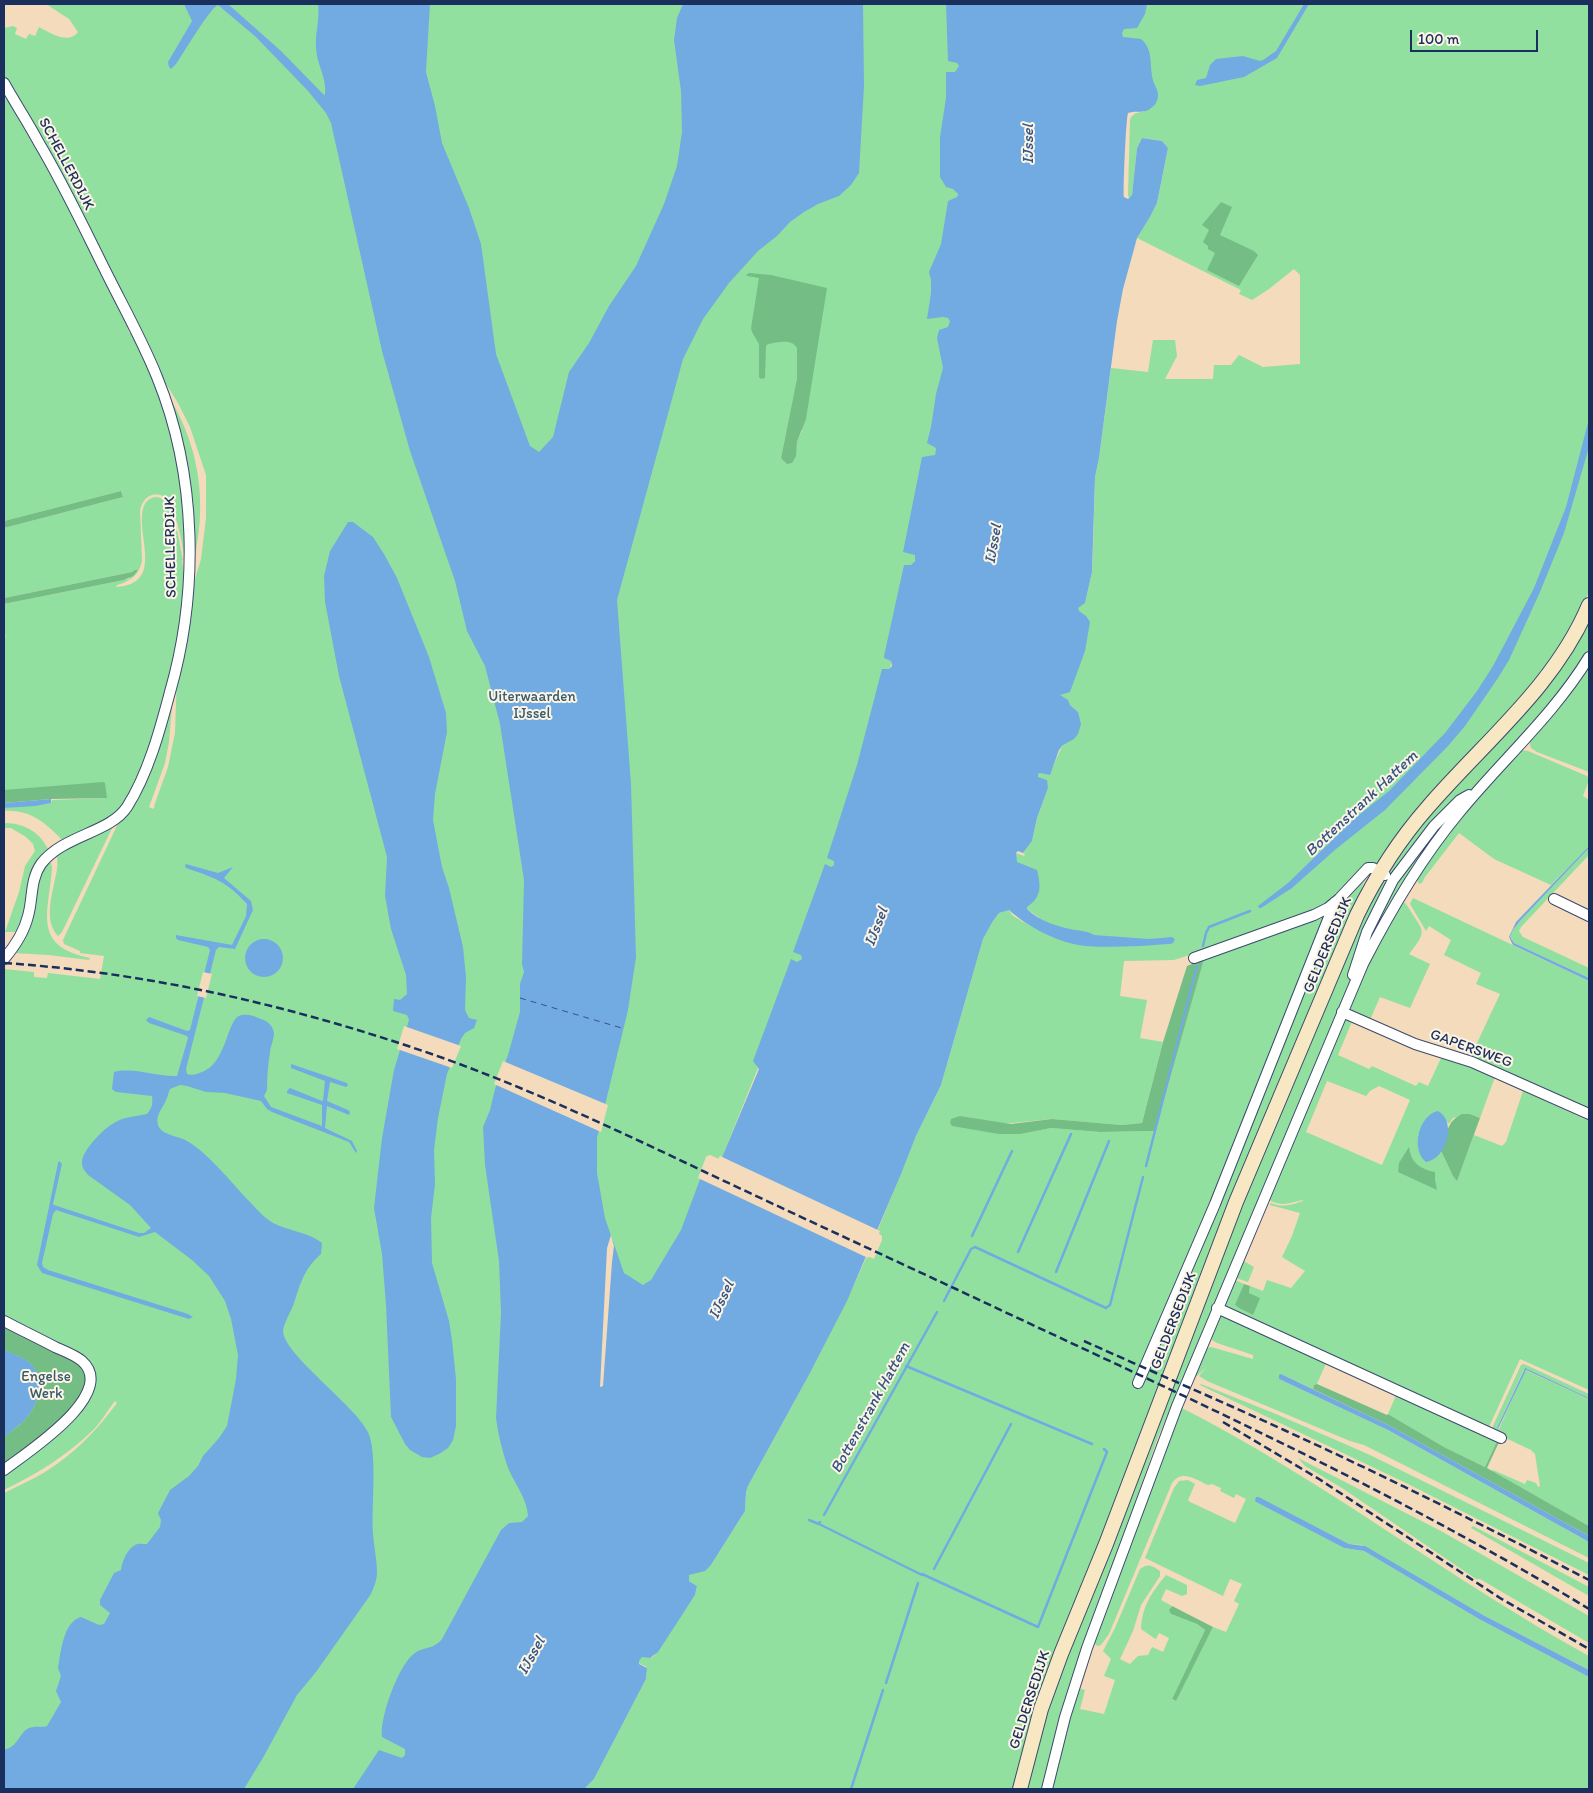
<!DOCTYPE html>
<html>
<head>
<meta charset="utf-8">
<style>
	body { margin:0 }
	#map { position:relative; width:1593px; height:1793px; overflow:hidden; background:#f3dbbb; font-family:Itim,sans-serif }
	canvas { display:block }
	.frame { position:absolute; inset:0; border:5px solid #1b2f5e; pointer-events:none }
	.scale { position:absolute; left:1410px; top:30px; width:128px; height:22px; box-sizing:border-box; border:2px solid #1b2f5e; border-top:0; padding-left:6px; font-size:15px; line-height:18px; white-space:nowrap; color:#1b2f5e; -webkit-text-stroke:4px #fcf5e5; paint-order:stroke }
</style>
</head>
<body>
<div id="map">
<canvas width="1593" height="1793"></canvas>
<div class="frame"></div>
<div class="scale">100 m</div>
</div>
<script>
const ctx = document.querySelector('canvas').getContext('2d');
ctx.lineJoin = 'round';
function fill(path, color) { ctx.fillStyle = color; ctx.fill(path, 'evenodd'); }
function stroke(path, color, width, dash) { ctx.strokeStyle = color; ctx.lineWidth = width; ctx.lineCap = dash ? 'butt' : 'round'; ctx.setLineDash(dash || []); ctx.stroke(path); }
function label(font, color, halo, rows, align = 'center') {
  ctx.font = font + ' Itim,sans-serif'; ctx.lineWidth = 4; ctx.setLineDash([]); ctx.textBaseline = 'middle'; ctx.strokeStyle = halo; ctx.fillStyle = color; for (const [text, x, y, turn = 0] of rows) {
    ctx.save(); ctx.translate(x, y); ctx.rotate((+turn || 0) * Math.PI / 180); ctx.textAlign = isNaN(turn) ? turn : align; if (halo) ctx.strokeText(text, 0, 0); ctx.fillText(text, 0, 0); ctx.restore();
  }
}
const green = new Path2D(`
	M 46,4 L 958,4 L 960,67 L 955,326 L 935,455 L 915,559 L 890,668 L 834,865 L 801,961 L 721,1160 L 710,1155 L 700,1180 L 710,1185 L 392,1789 L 4,1789 L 4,1493 C 17,1486 32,1480 45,1472 C 74,1454 97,1430 117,1403 L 115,1401 C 107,1411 101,1423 91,1432 C 65,1457 36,1474 4,1490 L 4,969 L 34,972 L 34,977 L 47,978 L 48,973 L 100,979 L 104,956 L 80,953 L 80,951 L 64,944 L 63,940 L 122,815 L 173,693 L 169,742 L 165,763 L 149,807 L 153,809 L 155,806 L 154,806 L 168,767 L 175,733 L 177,675 L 194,583 L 201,559 L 206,518 L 206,475 L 190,427 L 178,403 L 156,368 L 4,79 L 4,28 L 13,26 L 17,28 L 15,34 L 26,39 L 29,34 L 35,36 L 39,27 C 51,33 68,45 78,32 L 69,19 ZM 794,396 L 802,431 L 797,442 L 796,449 L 781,458 Z
	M 1119,4 L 1589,4 L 1589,592 L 1573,625 L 1545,671 L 1378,866 L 1369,874 L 1364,882 L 1016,1789 L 572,1789 L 587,1786 L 594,1779 L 646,1679 L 647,1667 L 636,1662 L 639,1655 L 650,1658 L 654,1656 L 695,1595 L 697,1586 L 685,1578 L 686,1575 L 711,1565 L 745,1511 L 746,1492 L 748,1486 C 790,1410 832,1335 867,1256 L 874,1259 L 882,1240 L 882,1236 L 877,1232 L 916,1136 L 941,1085 L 983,939 L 993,921 L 999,913 L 1009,910 L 1012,915 L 1023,922 L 1059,939 L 1121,946 L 1170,944 L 1175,939 L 1174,938 L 1145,943 L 1086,937 L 1045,922 L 1027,909 L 1013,860 L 1016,853 L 1024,856 L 1025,854 L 1023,853 L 1032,841 L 1037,818 L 1048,788 L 1035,780 L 1037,770 L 1050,773 C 1059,752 1069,733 1078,712 L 1070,705 L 1052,698 L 1053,689 L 1070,692 L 1074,679 L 1078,607 L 1085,603 L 1092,572 L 1093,551 L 1095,477 L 1099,458 L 1111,368 L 1148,372 L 1153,340 L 1175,340 L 1177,356 L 1165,379 L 1213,379 L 1214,365 L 1231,365 L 1239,355 L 1263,367 L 1300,364 L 1300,275 L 1294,269 L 1269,289 L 1252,300 L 1239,294 L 1241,290 L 1137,238 L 1150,217 L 1157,203 L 1168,148 L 1162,141 L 1142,138 L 1137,148 L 1132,195 L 1130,198 L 1128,196 L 1130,119 C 1133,113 1138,112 1144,112 L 1120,34 ZM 1202,951 L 1204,958 L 1155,1131 L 1100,1132 L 1051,1128 L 1020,1133 L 960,1116 L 1002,1124 L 1052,1119 L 1122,1125 L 1142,1123 L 1163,1042 L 1140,1038 L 1147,1000 L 1120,996 L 1124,961 L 1174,960 Z
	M 4,97 L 27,125 L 123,310 L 129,333 L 134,333 L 167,413 L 184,497 L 185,559 C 182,545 175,487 152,495 C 145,497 142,503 140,510 L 142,561 C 139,575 131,581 117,585 L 116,587 C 165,584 136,536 143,509 C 144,504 147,500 152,498 C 173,489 180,547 183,560 L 182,560 L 186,590 L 183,630 L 155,734 L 130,795 L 114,816 L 64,842 C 47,824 31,809 4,811 L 4,808 L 51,803 L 52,800 L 106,798 L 14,790 L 4,790 L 4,638 L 6,636 L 4,634 L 4,604 L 129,579 L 135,570 L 132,572 L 4,598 L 4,528 L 123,497 L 121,491 L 4,521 Z
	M 163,387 C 200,443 209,503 192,568 L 191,540 Z
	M 1589,617 L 1589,651 L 1567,686 L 1479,783 L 1457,801 L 1395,872 L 1388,873 L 1399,851 Z
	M 1589,664 L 1589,772 L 1537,752 L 1531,748 L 1529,740 Z
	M 1520,750 L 1528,751 L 1587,776 L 1589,780 L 1583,796 L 1589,800 L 1589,846 L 1551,885 L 1494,859 L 1459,833 L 1425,877 L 1422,883 L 1419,884 L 1416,877 L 1444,837 Z
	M 115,822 L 62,932 L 58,936 C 42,920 54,889 57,869 C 58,864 57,858 57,853 Z
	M 1446,822 L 1356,973 C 1365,946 1377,911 1392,888 C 1407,864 1427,842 1446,822 Z
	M 4,823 C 23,823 39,831 48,849 L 18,930 L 15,932 L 5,932 L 19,892 L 25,866 L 35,851 L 33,844 L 26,837 L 11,828 L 4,828 Z
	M 1589,848 L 1589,855 L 1521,927 L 1519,931 L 1523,937 L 1589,968 L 1589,978 L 1514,943 L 1510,937 L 1513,930 L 1520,921 Z
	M 49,862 L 51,863 L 52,868 C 49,912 31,946 90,958 L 89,960 L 49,955 L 13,953 L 38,875 Z
	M 1381,879 L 1385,881 L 1385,890 L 1354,963 L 1348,991 L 1245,1236 L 1158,1437 L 1058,1724 L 1041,1789 L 1026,1789 L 1031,1767 L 1054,1689 L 1155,1436 L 1229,1236 L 1348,948 Z
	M 1413,898 L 1589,981 L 1589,1110 L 1470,1058 L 1500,994 L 1476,984 L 1481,973 L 1444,955 L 1451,940 L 1429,926 L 1426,931 L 1410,904 Z
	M 1400,902 L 1405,903 L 1408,907 C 1423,932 1429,929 1409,954 L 1430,964 L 1410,1008 L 1380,997 L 1370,1020 C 1361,1016 1349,1014 1349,1003 Z
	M 1346,1019 L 1353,1019 L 1338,1055 L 1369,1069 L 1372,1066 L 1416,1086 L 1419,1082 L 1428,1086 L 1442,1056 L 1495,1077 L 1480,1118 L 1470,1114 L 1453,1118 L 1448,1125 L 1449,1123 L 1428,1116 L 1418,1136 L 1439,1154 L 1441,1151 L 1451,1172 L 1457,1180 L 1474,1135 L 1502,1146 L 1506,1142 L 1523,1091 L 1589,1121 L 1589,1390 L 1520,1359 L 1489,1427 L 1224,1307 L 1235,1280 L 1244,1284 L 1236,1306 L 1253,1315 L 1249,1293 L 1250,1286 L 1263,1291 L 1267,1280 L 1291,1288 L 1305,1271 L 1282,1257 L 1292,1236 L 1300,1213 L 1270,1205 L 1271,1203 C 1283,1208 1291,1205 1303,1201 L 1303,1200 C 1290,1203 1282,1207 1269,1200 L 1343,1020 ZM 1327,1081 L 1366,1096 L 1370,1091 L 1379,1086 L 1410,1100 L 1382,1165 L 1306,1132 Z
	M 1242,1260 L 1254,1267 L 1248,1282 L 1236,1278 L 1235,1275 Z
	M 1221,1314 L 1327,1361 L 1317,1384 L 1314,1385 L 1313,1389 L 1281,1374 L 1279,1379 L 1388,1430 L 1589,1542 L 1589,1558 L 1364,1445 L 1350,1441 L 1207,1381 L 1199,1376 L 1207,1366 L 1197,1376 L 1193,1375 L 1207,1348 L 1211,1347 L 1253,1359 L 1253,1355 L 1217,1343 L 1212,1340 L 1210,1333 Z
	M 1524,1364 L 1589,1394 L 1589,1398 L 1526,1369 L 1524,1369 L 1497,1428 L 1499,1429 L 1525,1370 L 1589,1399 L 1589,1526 L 1492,1471 L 1493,1470 L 1525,1484 L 1527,1480 L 1536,1483 L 1538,1487 L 1540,1486 L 1535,1454 L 1531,1450 L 1493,1432 L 1492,1428 L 1521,1365 Z
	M 1201,1384 L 1276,1414 L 1370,1455 L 1589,1563 L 1589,1575 L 1406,1483 L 1200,1385 Z
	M 1397,1393 L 1498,1439 L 1485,1467 L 1444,1447 L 1388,1414 Z
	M 1180,1407 C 1322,1479 1449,1579 1589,1656 L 1589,1670 L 1483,1615 L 1362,1545 L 1349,1544 L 1259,1497 L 1256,1502 L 1344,1548 L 1364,1551 L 1479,1619 L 1589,1677 L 1589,1789 L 1050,1789 L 1078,1688 L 1085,1690 L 1080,1709 L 1104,1714 L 1115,1680 L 1104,1676 L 1111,1659 L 1103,1651 L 1115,1628 L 1140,1569 C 1148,1563 1152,1565 1160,1571 L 1160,1576 L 1141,1605 L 1133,1631 L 1120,1659 L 1130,1664 L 1138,1656 L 1148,1655 L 1152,1647 L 1163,1652 L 1169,1638 L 1159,1633 L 1156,1639 L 1154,1638 L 1141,1629 C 1142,1606 1152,1592 1166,1575 L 1187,1585 L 1187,1594 L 1182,1596 L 1166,1589 L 1161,1600 L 1172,1606 L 1170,1608 L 1171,1614 L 1197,1624 L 1205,1630 L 1172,1699 L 1175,1701 L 1213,1627 L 1226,1632 L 1239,1604 L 1234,1601 L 1242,1584 L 1230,1579 L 1223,1596 L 1145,1558 L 1174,1488 L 1179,1481 L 1188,1480 L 1195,1484 L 1188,1500 L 1190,1502 L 1235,1523 L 1246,1499 L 1236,1494 L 1234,1498 L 1220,1491 L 1221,1488 L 1212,1484 L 1208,1485 C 1195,1479 1182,1469 1172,1483 L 1109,1634 L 1101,1645 L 1097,1646 L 1093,1641 Z
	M 1298,1458 L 1441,1531 L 1589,1616 L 1589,1643 L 1480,1579 L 1476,1579 L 1342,1488 L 1305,1466 Z
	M 1473,1526 L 1589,1587 L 1589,1596 L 1471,1528 Z`);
const forest = new Path2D(`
	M 1221,202 L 1232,207 L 1220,235 L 1254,251 L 1258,255 L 1239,286 L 1207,270 L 1215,253 L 1208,249 L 1208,246 L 1203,242 L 1209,230 L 1202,225 Z
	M 749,273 L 771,275 L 827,288 L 806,419 L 797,442 L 796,456 L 792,463 L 787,464 L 781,458 L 797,379 L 797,348 C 791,338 778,343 768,344 L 766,346 L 765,378 L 761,379 L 759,377 L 759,344 L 752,332 L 751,328 L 759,278 L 747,276 L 746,275 Z
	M 121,491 L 123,497 L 4,528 L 4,521 Z
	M 135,570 L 138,570 L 133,576 L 124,580 L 4,604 L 4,598 L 132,572 Z
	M 103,782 L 105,783 L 107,798 L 51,799 L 4,803 L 4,790 Z
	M 1204,959 L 1155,1131 L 1100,1132 L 1051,1128 L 1020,1134 L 999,1134 L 952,1126 L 950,1123 L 951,1119 L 960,1116 L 1011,1124 L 1052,1119 L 1122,1125 L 1142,1123 L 1163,1042 L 1187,966 Z
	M 1462,1114 L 1470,1114 L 1480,1118 L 1457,1181 L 1453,1176 L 1441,1151 C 1449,1135 1444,1123 1462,1114 Z
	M 1409,1147 C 1411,1163 1420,1169 1435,1172 L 1435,1180 L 1437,1190 L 1398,1172 L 1399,1163 Z
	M 1244,1284 L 1250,1286 L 1249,1293 L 1260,1298 L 1253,1315 L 1239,1308 L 1235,1305 Z
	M 4,1324 L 76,1360 L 88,1379 L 78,1405 L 4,1468 L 4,1437 C 12,1430 22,1425 28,1416 C 41,1401 45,1372 26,1360 C 19,1356 11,1353 4,1350 Z
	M 1317,1384 L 1387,1415 L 1388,1414 L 1444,1447 L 1485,1467 L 1498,1439 L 1500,1440 L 1487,1468 L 1589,1526 L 1589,1536 L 1390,1426 L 1313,1389 L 1314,1385 Z
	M 1172,1606 L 1213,1627 L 1176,1701 L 1172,1699 L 1205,1630 L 1197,1624 L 1171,1614 L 1169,1610 Z`);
const water = new Path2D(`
	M 184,4 L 228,4 L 281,51 L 324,95 L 325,94 C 327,78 316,63 316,47 C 315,33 320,19 318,4 L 430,4 L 426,72 L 435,106 L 442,143 L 469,208 L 481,244 L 496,354 L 530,446 L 539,452 L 553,437 L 569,372 L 589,343 L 609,306 L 636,266 L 664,204 L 677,166 L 682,132 L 681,91 L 674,40 L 677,18 L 683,4 L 863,4 L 864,86 L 859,173 L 851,185 L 839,196 L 818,204 L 804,212 L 790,222 L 777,236 L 758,251 L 729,283 L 703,319 L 683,359 L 617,600 L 631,784 L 636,957 L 628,1010 L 597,1138 L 597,1173 L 605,1218 L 624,1273 L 643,1285 L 651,1280 L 681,1230 L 708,1158 L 720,1162 L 759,1069 L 753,1061 L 791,959 L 797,962 L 802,959 L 801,955 L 793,952 L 825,864 L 831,867 L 834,865 L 834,861 L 827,858 L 857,765 L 882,669 L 889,669 L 892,666 L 891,661 L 884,658 L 884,656 L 904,565 L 911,565 L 915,561 L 915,555 L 903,552 L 922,457 L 935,455 L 936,448 L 927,443 L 931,427 L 936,394 L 943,368 L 937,338 L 939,330 L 948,327 L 950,321 L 948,318 L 943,317 L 927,319 L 931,293 L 931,280 L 929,272 L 941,244 L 948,201 L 957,197 L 958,194 L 953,189 L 946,187 L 940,177 L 940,137 L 946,98 L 946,72 L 955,72 L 959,66 L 957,63 L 948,61 L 946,4 L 1147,4 L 1145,14 L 1137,28 L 1124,29 L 1122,33 L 1123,37 L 1141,39 C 1154,50 1149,65 1153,80 C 1154,85 1158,89 1158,95 C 1158,100 1156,105 1151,108 C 1145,114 1136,110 1128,113 C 1126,118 1123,191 1124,197 L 1128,199 L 1132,195 L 1137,148 L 1142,138 L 1162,141 L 1168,148 L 1157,203 L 1150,217 L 1137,238 L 1123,289 L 1117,321 L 1099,458 L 1095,477 L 1092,572 L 1085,603 L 1078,608 L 1079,611 L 1086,616 L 1090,622 L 1085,651 L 1070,692 L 1060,695 L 1068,700 L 1070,705 L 1078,712 L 1081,724 L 1078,734 L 1074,739 L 1063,745 L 1059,750 L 1050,775 L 1040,773 L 1038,774 L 1038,777 L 1047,780 L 1048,788 L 1037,818 L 1032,841 L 1023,853 L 1018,851 L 1016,853 L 1017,862 L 1037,870 C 1041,886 1042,897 1027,907 L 1027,909 C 1039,921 1059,927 1075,930 C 1082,931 1088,931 1094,935 L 1149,939 L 1172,937 L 1175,939 L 1173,943 L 1170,944 C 1142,946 1113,948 1085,946 C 1058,943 1028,927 1009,910 L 999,913 L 993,921 L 983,939 L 941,1085 L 916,1136 L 901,1174 L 847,1301 L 810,1373 L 748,1486 L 746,1492 L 745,1511 L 711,1565 L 705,1571 L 689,1575 L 689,1581 L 697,1586 L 695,1595 L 658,1652 L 650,1658 L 642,1657 L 639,1661 L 639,1664 L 647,1668 L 646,1679 L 594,1779 L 584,1789 L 353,1789 L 379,1750 L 402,1758 L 405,1755 L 405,1749 L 382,1737 C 379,1719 399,1663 415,1653 C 425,1646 433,1650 442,1639 L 501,1530 L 509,1523 L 522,1522 L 528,1516 C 527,1497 513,1482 507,1465 C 502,1450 498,1434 496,1418 L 501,1313 L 499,1261 L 485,1165 L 483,1127 L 490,1110 L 495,1089 L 508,1055 L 520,1012 L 520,984 L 524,972 L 522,964 L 524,880 L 500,724 L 485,666 L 467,631 L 455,581 L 410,451 L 382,351 L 331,123 L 326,113 L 308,91 L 256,37 L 218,5 C 210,8 183,54 176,64 L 171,69 L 169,67 L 168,62 L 192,21 Z
	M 1304,4 L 1309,4 L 1277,58 L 1244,77 L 1200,86 L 1195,85 L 1197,80 L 1206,78 L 1210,65 L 1216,59 L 1243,56 L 1260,61 L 1263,60 L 1276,51 Z
	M 1589,419 L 1589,447 L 1564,533 L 1540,592 L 1509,660 L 1498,678 L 1465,726 L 1448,746 L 1385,810 L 1336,849 L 1292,888 L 1261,908 L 1259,908 L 1258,906 L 1288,883 L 1355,818 L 1389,791 L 1445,733 L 1477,691 L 1493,666 L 1534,588 L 1566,507 Z
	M 348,522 L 353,522 L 373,537 L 384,554 L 397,578 L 429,657 L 446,713 L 447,732 L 435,794 L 433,820 L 442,867 L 449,888 L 463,947 L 466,977 L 465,1010 L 469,1018 L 477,1020 L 474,1028 L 465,1033 L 461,1039 L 447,1074 L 438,1118 L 434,1150 L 435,1184 L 431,1218 L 432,1263 L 449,1321 L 452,1340 L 456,1379 L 456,1426 L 453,1440 L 448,1448 L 439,1454 L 430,1458 L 422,1457 L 410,1450 L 405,1444 L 391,1417 L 386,1305 L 382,1254 L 374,1208 L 382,1138 L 394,1070 L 409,1020 L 407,1015 L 393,1011 L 394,999 L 400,1000 L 407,994 L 406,975 L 391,929 L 385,896 L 387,857 L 339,676 L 325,602 L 324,576 L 330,551 Z
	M 51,799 L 51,803 L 35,806 L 4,808 L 4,803 Z
	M 1589,846 L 1589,848 L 1520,921 L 1513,930 L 1510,937 L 1514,943 L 1589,978 L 1589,981 L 1513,945 L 1509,937 L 1516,922 Z
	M 186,864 L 218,873 L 233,867 L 224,878 L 251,901 L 253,910 L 235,949 L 219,947 L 216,950 L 186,1069 L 187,1074 C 193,1076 197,1074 202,1072 C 226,1064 227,1021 239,1016 C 245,1013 255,1016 261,1019 C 268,1021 273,1026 274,1033 C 274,1039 271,1045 270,1052 C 268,1064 267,1078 267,1090 L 264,1096 L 271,1107 L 322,1126 L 322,1105 L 287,1093 L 287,1091 L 290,1088 L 322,1101 L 323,1100 L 325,1081 L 291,1068 L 291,1064 L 347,1083 L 348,1085 L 346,1087 L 330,1082 L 327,1101 L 348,1110 L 350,1112 L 349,1115 L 327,1106 L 325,1128 L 352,1141 L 357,1151 L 356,1153 L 349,1142 L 272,1112 L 267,1109 L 261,1101 L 225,1093 L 206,1092 L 187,1086 L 180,1085 L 170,1089 C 168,1093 168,1097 166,1100 C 163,1108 155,1115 158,1125 C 161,1135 179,1136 187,1141 C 207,1152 231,1182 247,1199 C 255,1207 263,1217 273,1223 C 289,1231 308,1232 322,1243 L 321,1254 C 304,1269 301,1282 294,1303 C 292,1310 283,1324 283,1331 C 284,1355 355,1405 368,1432 C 378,1454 371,1508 373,1534 C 374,1547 377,1560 377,1572 C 377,1580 374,1587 371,1594 L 316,1672 L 297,1695 L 264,1756 L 244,1789 L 4,1789 L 4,1750 C 17,1747 18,1736 27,1729 C 34,1725 41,1728 47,1726 L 61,1702 L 56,1691 L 61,1676 L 58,1668 C 61,1652 63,1622 81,1617 L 99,1625 L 104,1624 L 110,1613 L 100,1605 L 100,1600 L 114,1573 L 121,1570 C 122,1562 127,1549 135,1545 C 138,1543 143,1544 147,1544 L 160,1527 L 161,1520 L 158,1513 L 170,1490 L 189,1476 L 198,1466 L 203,1456 L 219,1438 L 227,1426 L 236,1379 L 238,1355 L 231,1319 L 225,1301 L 209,1276 L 192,1260 L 155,1232 L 139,1237 L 56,1210 L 53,1214 L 42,1263 L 43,1267 L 48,1270 L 188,1314 L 193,1317 L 189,1319 L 42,1273 L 37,1265 L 58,1163 L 59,1161 L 62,1164 L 53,1204 L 54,1205 L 139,1233 L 144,1233 L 151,1228 L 130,1205 L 88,1175 C 85,1171 81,1167 82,1161 C 83,1150 104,1128 114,1123 C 123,1117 137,1116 147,1114 C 152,1108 153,1104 152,1096 L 116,1092 L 112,1089 L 114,1072 C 135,1067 156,1077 177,1076 L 188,1038 L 187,1036 L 149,1023 L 146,1020 L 149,1017 L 187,1031 L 190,1030 L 210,950 L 208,947 L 178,940 L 176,938 L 176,935 L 232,945 L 246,916 L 247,904 C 226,881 215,878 186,868 L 185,866 Z
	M245 958a19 19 0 1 1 38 0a19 19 0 1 1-38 0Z
	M 1438,1111 C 1457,1121 1447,1159 1426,1162 C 1410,1149 1419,1115 1438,1111 Z
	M 4,1350 C 11,1353 19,1356 26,1360 C 45,1372 41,1400 28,1416 C 22,1424 12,1430 4,1437 Z
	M 1525,1368 L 1589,1398 L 1589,1399 L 1526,1370 L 1498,1429 L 1497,1428 Z
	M 1281,1374 L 1390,1426 L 1589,1536 L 1589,1542 L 1388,1430 L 1279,1379 L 1279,1375 Z
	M 1256,1497 L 1259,1497 L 1349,1544 L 1365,1546 L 1483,1615 L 1589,1670 L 1589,1677 L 1479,1619 L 1364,1551 L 1344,1548 L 1256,1502 L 1255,1500 Z`);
const pier = new Path2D(`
	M 203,972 L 212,974 L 206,998 L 197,996 Z
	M 404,1026 L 461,1046 L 452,1068 L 397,1049 Z
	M 503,1061 L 608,1105 L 601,1132 L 494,1084 Z
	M 709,1155 L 718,1159 L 720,1156 L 880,1231 L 868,1258 L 698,1178 L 706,1157 Z
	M 611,1235 L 614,1246 L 612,1262 L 603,1386 L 600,1387 L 607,1248 Z`);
const stream = new Path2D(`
	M 1203,946 L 1206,933 L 1209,927 L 1250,911
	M 1146,1166 L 1197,966
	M 972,1236 L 1012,1151
	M 1018,1252 L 1071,1134
	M 1056,1272 L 1109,1141
	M 944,1301 L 971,1249 L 975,1247 L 1106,1308 L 1110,1305 L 1143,1177
	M 906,1366 L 1092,1444
	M 824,1515 L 937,1312
	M 809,1520 L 819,1524
	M 820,1522 L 819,1524 L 922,1575
	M 934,1569 L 1011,1424
	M 922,1574 L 1038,1627 L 1107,1452 L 1104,1449
	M 886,1683 L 918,1583
	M 851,1789 L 883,1690`);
const ferry = new Path2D(`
	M 520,998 L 625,1029`);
const minor = new Path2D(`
	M 4,83 C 15,103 28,122 39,143 C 64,185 85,230 107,274 C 124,308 143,342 157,377 C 197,475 199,591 170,692 C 160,730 148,774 127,807 C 110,833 63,835 41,864 C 30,880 33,899 28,916 C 24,933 15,946 4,959
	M 1554,899 L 1589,916
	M 1194,958 L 1314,915 L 1328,908 L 1339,899 L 1368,868 L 1373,868 L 1385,875
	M 1353,975 L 1367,932 L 1393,880 L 1434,826 L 1460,800 L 1469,795
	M 1342,1012 L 1415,1044 L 1472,1062 L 1589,1114
	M 1217,1308 L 1501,1438
	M 4,1321 C 21,1330 38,1338 55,1347 C 64,1351 75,1355 82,1361 C 119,1394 26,1453 4,1470
	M 1138,1383 L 1215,1204 L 1335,902
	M 1047,1789 L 1065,1717 L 1087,1648 L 1177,1406 L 1363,964 C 1390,911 1420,860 1458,814 C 1501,761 1553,716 1589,657`);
const secondary = new Path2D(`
	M 1020,1789 L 1041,1709 L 1061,1654 L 1106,1544 L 1236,1202 L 1357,915 C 1376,876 1399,840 1428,807 C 1484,742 1555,686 1589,605`);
const rail = new Path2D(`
	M 4,963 C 154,973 301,1008 443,1058 C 532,1090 619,1131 705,1172 C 788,1211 872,1250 956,1289 C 1170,1390 1387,1486 1589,1609
	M 1084,1341 C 1151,1371 1218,1400 1284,1430 C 1387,1477 1489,1528 1589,1580
	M 1223,1422 L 1319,1479 L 1500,1598 L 1589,1649`);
const streetNames = [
	["SCHELLERDIJK",66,164,62],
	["SCHELLERDIJK",171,547,-91],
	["GELDERSEDIJK",1328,945,-67],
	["GAPERSWEG",1471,1049,20],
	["GELDERSEDIJK",1174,1321,-69],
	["GELDERSEDIJK",1030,1700,-72]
];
const parkNames = [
	["Uiterwaarden",532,697],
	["IJssel",532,714],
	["Engelse",46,1377],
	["Werk",46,1394]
];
const waterNames = [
	["IJssel",1029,144,-90],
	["IJssel",994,544,-80],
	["Bottenstrank Hattem",1362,804,-43],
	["IJssel",877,927,-69],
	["IJssel",722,1300,-65],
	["Bottenstrank Hattem",871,1408,-61],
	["IJssel",532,1656,-61]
];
fill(green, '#91e09f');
fill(forest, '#74be86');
fill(water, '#72abe1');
fill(pier, '#f3dbbb');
stroke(stream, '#72abe1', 2.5);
stroke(ferry, '#355485', 1, [6, 5]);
stroke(minor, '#3b496c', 12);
stroke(secondary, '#3b496c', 16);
stroke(minor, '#fff', 10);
stroke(secondary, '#f7e8c3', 14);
stroke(rail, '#1b2f5e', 2.5, [8, 4]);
label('15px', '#1b2f5e', '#fcf5e5', streetNames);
label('15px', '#385b6e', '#fcf5e5', parkNames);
label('italic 16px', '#355485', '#fcf5e5', waterNames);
</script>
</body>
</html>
